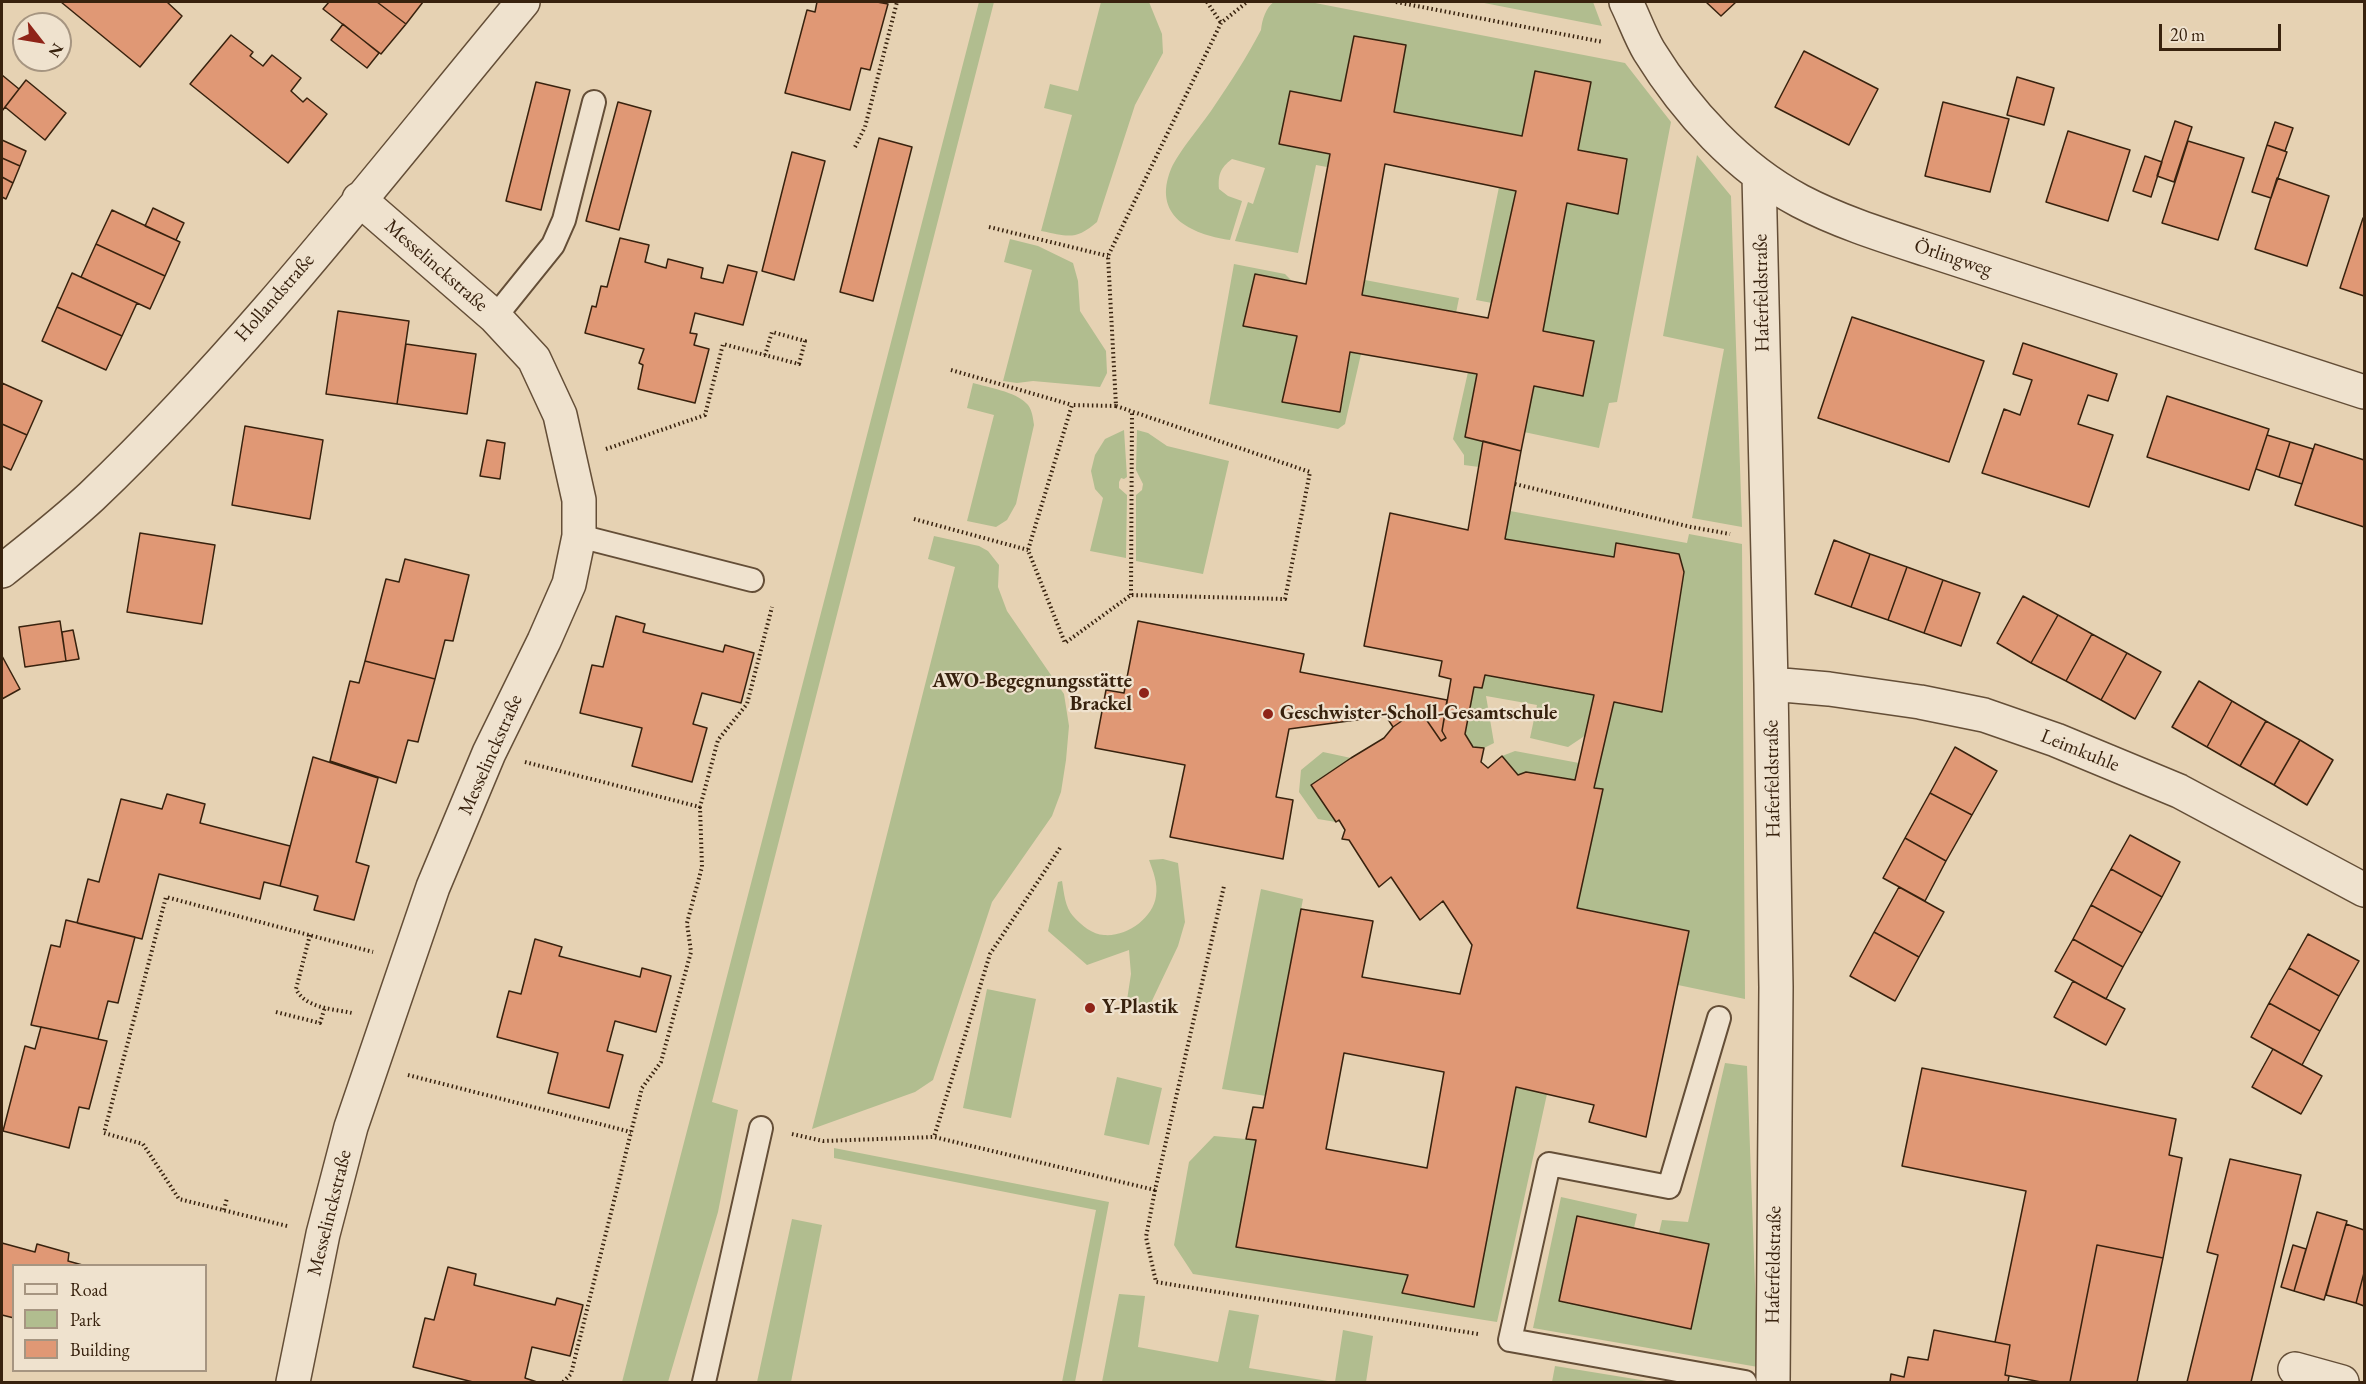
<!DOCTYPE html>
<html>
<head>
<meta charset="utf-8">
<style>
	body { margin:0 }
	#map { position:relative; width:2366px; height:1384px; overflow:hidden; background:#e6d2b3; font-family:"EB Garamond",serif }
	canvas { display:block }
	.frame { position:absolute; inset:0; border:3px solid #38220e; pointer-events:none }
	.legend { position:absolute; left:12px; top:1264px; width:195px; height:108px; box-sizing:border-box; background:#efe2ce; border:2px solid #a69581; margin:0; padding:8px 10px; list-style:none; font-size:18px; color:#38220e }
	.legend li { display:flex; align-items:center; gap:12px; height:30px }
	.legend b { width:30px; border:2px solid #a69581 }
	.north { position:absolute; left:12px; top:12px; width:60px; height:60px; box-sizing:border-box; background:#efe2ce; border:2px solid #a69581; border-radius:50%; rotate:121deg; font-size:16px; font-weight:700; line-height:24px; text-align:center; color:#38220e }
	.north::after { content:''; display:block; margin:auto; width:21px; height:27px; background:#8f2418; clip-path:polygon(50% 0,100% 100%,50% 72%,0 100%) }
	.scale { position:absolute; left:2159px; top:24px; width:122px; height:27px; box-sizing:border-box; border:3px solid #38220e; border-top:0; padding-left:8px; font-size:18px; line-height:21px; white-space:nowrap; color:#38220e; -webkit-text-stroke:4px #efe2ce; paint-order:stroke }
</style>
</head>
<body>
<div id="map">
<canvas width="2366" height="1384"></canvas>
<div class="frame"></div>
<ul class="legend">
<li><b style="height:8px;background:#efe2ce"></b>Road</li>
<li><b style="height:16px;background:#b1bd8f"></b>Park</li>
<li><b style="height:16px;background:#e09875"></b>Building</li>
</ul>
<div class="north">N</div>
<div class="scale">20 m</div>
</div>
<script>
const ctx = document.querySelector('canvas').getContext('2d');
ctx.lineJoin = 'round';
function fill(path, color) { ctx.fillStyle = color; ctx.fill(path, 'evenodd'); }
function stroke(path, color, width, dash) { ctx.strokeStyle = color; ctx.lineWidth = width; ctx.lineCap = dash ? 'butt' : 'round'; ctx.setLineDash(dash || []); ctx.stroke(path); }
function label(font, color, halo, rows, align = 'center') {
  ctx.font = font + ' "EB Garamond",serif'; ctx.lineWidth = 4.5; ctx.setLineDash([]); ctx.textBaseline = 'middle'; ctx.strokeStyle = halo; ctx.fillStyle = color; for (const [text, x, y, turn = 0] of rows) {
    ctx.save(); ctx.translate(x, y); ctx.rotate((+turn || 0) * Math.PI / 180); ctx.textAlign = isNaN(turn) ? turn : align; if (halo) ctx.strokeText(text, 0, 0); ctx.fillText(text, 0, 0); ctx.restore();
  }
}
const green = new Path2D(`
	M 979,2 L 994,2 L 712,1102 L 738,1110 L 718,1212 L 668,1382 L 622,1382 Z
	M 1101,2 L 1149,2 L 1162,34 L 1163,53 L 1135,105 L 1097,222 C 1075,241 1068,236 1041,231 L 1072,115 L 1044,108 L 1050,84 L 1078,91 Z
	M 1274,2 L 1310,2 L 1625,63 L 1671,122 L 1617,402 L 1609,403 L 1599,448 L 1524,432 L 1534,386 L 1583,396 L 1594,342 L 1543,331 L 1567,203 L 1618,214 L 1627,159 L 1578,150 L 1590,82 L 1536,71 L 1522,136 L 1394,112 L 1406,45 L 1354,36 L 1341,101 L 1290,91 L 1279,144 L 1330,154 L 1327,167 L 1316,165 L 1298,253 L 1235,241 L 1248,202 L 1253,204 L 1265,168 L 1232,159 C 1220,168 1218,175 1219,189 L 1228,196 L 1242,201 L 1230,240 C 1190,234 1152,216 1171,169 C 1179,151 1201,126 1213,108 C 1230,83 1247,57 1261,30 C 1262,20 1266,7 1274,2 Z
	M 1479,2 L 1593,2 L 1602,26 Z
	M 1697,155 L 1731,196 L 1742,527 L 1692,518 L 1724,349 L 1663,336 Z
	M 1499,187 L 1516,191 L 1492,303 L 1476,300 Z
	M 1010,239 L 1038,246 L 1073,263 L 1078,281 L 1080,311 L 1106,351 L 1107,373 L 1100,387 L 1033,381 L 1017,383 L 1003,381 L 1032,270 L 1004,262 Z
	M 1234,264 L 1285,274 L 1292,281 L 1255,274 L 1243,326 L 1297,336 L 1282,402 L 1340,412 L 1350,352 L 1361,354 L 1345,424 L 1338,429 L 1209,404 Z
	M 1365,280 L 1459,298 L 1456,313 L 1362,295 Z
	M 1468,372 L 1477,374 L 1465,437 L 1483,441 L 1479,467 L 1464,465 L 1464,455 L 1453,439 Z
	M 973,383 C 987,387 1016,392 1026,403 C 1032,408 1033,418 1034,425 L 1016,504 L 1007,520 L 996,527 L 967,521 L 994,415 L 967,408 Z
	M 1124,430 L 1127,477 L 1124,479 L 1121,478 L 1119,482 L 1119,488 L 1127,495 L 1126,558 L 1090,551 L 1103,498 L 1095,489 L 1091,471 L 1095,455 L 1105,439 Z
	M 1137,430 L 1148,433 L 1167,446 L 1229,461 L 1203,574 L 1136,561 L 1136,495 L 1142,490 L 1143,484 L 1136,470 Z
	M 1510,511 L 1687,543 L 1689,534 L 1742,544 L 1745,999 L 1678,985 L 1689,931 L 1577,908 L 1603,789 L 1594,788 L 1614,702 L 1662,712 L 1684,573 L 1679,554 L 1617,543 L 1614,557 L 1505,539 Z
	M 934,536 L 979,546 L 988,551 L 999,565 L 998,587 L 1007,611 L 1064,694 L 1069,726 L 1066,760 L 1061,792 L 1052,816 L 992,902 L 933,1080 L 915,1092 L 812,1129 L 955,567 L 928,559 Z
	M 1485,675 L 1594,695 L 1586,735 L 1568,747 L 1530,738 L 1537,705 L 1486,696 L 1494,743 L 1484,748 L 1473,747 L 1465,734 L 1474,687 L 1482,688 Z
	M 1515,751 L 1579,763 L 1575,780 L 1526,772 L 1518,775 L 1502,756 Z
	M 1323,752 L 1351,758 L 1311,785 L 1336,822 L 1318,819 L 1299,792 L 1301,770 Z
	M 1163,859 L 1178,863 L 1185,922 L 1178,946 L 1149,1007 L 1127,1000 L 1131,974 L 1129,950 L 1087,965 L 1048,931 L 1058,882 L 1062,881 C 1064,893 1065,907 1073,916 C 1081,925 1093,935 1104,935 C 1127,937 1153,918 1156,896 C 1158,883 1153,871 1149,860 Z
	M 1261,889 L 1303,899 L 1266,1096 L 1222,1089 Z
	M 987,989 L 1036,999 L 1011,1118 L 963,1108 Z
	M 1725,1063 L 1747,1066 L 1758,1367 L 1533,1328 L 1561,1197 L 1637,1214 L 1634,1228 L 1577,1216 L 1559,1300 L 1691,1329 L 1709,1245 L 1659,1233 L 1662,1220 L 1688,1222 Z
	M 1117,1077 L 1162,1088 L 1149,1145 L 1104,1135 Z
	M 1516,1087 L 1547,1094 L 1497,1322 L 1193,1274 L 1174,1245 L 1189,1162 L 1214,1136 L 1256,1140 L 1408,1275 L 1402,1293 L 1474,1306 Z
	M 834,1148 L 1109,1202 L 1075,1382 L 1062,1382 L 1096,1210 L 834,1158 Z
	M 792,1219 L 822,1225 L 791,1382 L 757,1382 Z
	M 1119,1294 L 1145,1296 L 1138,1347 L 1218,1362 L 1229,1310 L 1259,1315 L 1249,1368 L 1334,1382 L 1102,1382 Z
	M 1343,1330 L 1373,1336 L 1366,1382 L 1335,1382 Z
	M 1555,1366 L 1653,1382 L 1552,1382 Z`);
const building = new Path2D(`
	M 61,2 L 167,2 L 182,16 L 140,67 Z
	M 329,2 L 377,2 L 406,24 L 381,54 L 323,9 Z
	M 377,2 L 423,2 L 406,24 Z
	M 817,2 L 877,2 L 888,4 L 870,70 L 861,68 L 850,110 L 785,93 L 807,10 L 815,12 Z
	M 1706,2 L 1736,2 L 1721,16 Z
	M 343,24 L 379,53 L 367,68 L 331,40 Z
	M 231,35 L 253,52 L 250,56 L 263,66 L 272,55 L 301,78 L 291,91 L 303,102 L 307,98 L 327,114 L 288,163 L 190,84 Z
	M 1354,36 L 1406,45 L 1394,112 L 1522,136 L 1535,71 L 1591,82 L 1578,150 L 1627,159 L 1618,214 L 1567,203 L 1543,331 L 1594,341 L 1583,396 L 1534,386 L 1521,451 L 1465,437 L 1477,374 L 1350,352 L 1340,412 L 1282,402 L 1297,336 L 1243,326 L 1255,274 L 1306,284 L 1330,154 L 1279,144 L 1290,91 L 1341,101 ZM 1385,164 L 1516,191 L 1488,318 L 1362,295 Z
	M 1804,51 L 1878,89 L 1849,145 L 1775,107 Z
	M 2,75 L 19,89 L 2,111 Z
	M 2017,77 L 2054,88 L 2044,125 L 2007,115 Z
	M 26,80 L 66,113 L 45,140 L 5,107 Z
	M 536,82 L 570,90 L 541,210 L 506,201 Z
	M 618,102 L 651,111 L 619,230 L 586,221 Z
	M 1943,102 L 2009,119 L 1990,192 L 1925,176 Z
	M 2175,121 L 2192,127 L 2174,182 L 2157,176 Z
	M 2275,122 L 2293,128 L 2285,151 L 2267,145 Z
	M 2068,131 L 2130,150 L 2108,221 L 2046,202 Z
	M 879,138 L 912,147 L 873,301 L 840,292 Z
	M 2,140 L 26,151 L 20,166 L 2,158 Z
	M 2188,141 L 2244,158 L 2218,240 L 2162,223 Z
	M 2267,145 L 2287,152 L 2271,198 L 2252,192 Z
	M 792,152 L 825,161 L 794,280 L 762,271 Z
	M 2145,156 L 2162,162 L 2151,197 L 2133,191 Z
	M 2,158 L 20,166 L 13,183 L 2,177 Z
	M 2,177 L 13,183 L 6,199 L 2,197 Z
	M 2277,178 L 2329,196 L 2307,266 L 2255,249 Z
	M 153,208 L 184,223 L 176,240 L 145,226 Z
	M 112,210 L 180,242 L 165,276 L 96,244 Z
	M 2363,218 L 2364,219 L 2364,296 L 2340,288 Z
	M 620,238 L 649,245 L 645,262 L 666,268 L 668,259 L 703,268 L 701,278 L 723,283 L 728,265 L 757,272 L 743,325 L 695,313 L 690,333 L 697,334 L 694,345 L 709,349 L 695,403 L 638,389 L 643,365 L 639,363 L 644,349 L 585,333 L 592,306 L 596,307 L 601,286 L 607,287 Z
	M 96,244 L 165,276 L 150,309 L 81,277 Z
	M 72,273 L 137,303 L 122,336 L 57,307 Z
	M 57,307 L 122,336 L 106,370 L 42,341 Z
	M 338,311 L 409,321 L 397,404 L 326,394 Z
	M 1852,317 L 1984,361 L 1949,462 L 1818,418 Z
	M 2023,343 L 2117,374 L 2108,401 L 2088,395 L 2078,424 L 2113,435 L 2089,507 L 1982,473 L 2004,409 L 2020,415 L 2032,380 L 2013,374 Z
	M 406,344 L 476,354 L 467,414 L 397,404 Z
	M 2,383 L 42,401 L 27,435 L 2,424 Z
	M 2167,396 L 2269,429 L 2249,490 L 2147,457 Z
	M 2,424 L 27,435 L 11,470 L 2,466 Z
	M 245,426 L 323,440 L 310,519 L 232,505 Z
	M 2267,435 L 2290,442 L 2279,477 L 2256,469 Z
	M 487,440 L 505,443 L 500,479 L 480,476 Z
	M 1483,441 L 1521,451 L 1505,539 L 1614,557 L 1616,543 L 1679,554 L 1684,572 L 1662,712 L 1614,702 L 1594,788 L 1603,789 L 1577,908 L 1689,931 L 1646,1137 L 1589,1122 L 1594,1105 L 1516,1087 L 1474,1307 L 1402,1293 L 1408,1275 L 1236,1247 L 1256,1140 L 1246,1139 L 1253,1107 L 1263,1108 L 1301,909 L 1373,921 L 1362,977 L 1460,994 L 1472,945 L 1443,901 L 1420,920 L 1391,877 L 1379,887 L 1349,840 L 1342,839 L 1345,830 L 1339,820 L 1336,822 L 1311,785 L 1351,758 L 1384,738 L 1393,727 L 1419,709 L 1441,741 L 1446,738 L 1442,731 L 1451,679 L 1439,676 L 1442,661 L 1364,646 L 1390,513 L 1468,530 ZM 1485,675 L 1594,695 L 1575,780 L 1526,772 L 1518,775 L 1502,756 L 1488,768 L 1481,762 L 1484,748 L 1473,747 L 1465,734 L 1474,687 L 1482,688 ZM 1344,1053 L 1444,1072 L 1427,1168 L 1326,1149 Z
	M 2290,442 L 2313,449 L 2302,484 L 2279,477 Z
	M 2315,444 L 2364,460 L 2364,527 L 2295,505 Z
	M 140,533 L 215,545 L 202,624 L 127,612 Z
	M 1834,540 L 1870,554 L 1851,607 L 1815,594 Z
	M 1870,554 L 1907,567 L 1888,620 L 1851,607 Z
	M 405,559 L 469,575 L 453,641 L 445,640 L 435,679 L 365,661 L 386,579 L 399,582 Z
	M 1907,567 L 1943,580 L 1924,633 L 1888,620 Z
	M 1943,580 L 1980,593 L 1961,646 L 1924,633 Z
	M 2023,596 L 2058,615 L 2031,663 L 1997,643 Z
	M 2058,615 L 2092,634 L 2066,681 L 2031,663 Z
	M 616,616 L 645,624 L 643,632 L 723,652 L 725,645 L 754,653 L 741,703 L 702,693 L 693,724 L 707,728 L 692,782 L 632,766 L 642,728 L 580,713 L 592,665 L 603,667 Z
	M 60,621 L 66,661 L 25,667 L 19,627 Z
	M 1138,621 L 1304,654 L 1300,672 L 1447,700 L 1442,731 L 1446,738 L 1441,741 L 1419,709 L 1393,727 L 1386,716 L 1289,729 L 1276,797 L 1293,800 L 1283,859 L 1170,837 L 1185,765 L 1095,748 L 1106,690 L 1124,693 Z
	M 73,630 L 79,659 L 66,661 L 62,632 Z
	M 2092,634 L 2127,653 L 2101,700 L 2066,681 Z
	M 2127,653 L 2161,672 L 2135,719 L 2101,700 Z
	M 2,656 L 20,689 L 2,699 Z
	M 365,661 L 435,679 L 418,742 L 408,740 L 396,783 L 330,761 L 350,681 L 359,683 Z
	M 2199,681 L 2232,701 L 2207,747 L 2172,727 Z
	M 2232,701 L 2266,721 L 2240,766 L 2207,747 Z
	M 2266,721 L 2300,740 L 2274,785 L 2240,766 Z
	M 2300,740 L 2333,760 L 2307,805 L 2274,785 Z
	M 1955,747 L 1997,771 L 1972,815 L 1930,793 Z
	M 313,757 L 378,778 L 356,862 L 369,866 L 354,920 L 314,910 L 318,896 L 280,886 Z
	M 1930,793 L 1972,815 L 1946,861 L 1905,838 Z
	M 167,794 L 205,804 L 200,823 L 290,846 L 280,886 L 264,882 L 260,899 L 159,874 L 142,939 L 77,923 L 88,879 L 99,882 L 121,799 L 162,809 Z
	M 2130,835 L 2180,862 L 2162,897 L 2111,869 Z
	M 1905,838 L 1946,861 L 1925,901 L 1883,878 Z
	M 2111,869 L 2162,897 L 2142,933 L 2091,905 Z
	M 1899,887 L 1944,912 L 1919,957 L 1874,932 Z
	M 2091,905 L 2142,933 L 2123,967 L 2073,939 Z
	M 66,920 L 135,937 L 118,1003 L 108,1001 L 98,1039 L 31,1025 L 51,945 L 60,947 Z
	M 1874,932 L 1919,957 L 1895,1001 L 1850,976 Z
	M 2308,934 L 2359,961 L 2339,996 L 2289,968 Z
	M 535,939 L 562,947 L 559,956 L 640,977 L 642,968 L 671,976 L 656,1032 L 615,1021 L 607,1051 L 623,1055 L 609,1108 L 548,1093 L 558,1053 L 497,1037 L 509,991 L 521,994 Z
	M 2073,939 L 2123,967 L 2106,999 L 2055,971 Z
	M 2289,968 L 2339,996 L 2320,1031 L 2269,1003 Z
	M 2073,981 L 2125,1009 L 2106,1045 L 2054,1017 Z
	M 2269,1003 L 2320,1031 L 2302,1065 L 2251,1037 Z
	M 41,1027 L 107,1041 L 89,1109 L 79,1107 L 69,1148 L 3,1131 L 25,1046 L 35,1049 Z
	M 2273,1049 L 2322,1076 L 2301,1114 L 2252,1087 Z
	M 1922,1068 L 2176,1119 L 2169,1155 L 2182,1158 L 2163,1258 L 2097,1245 L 2070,1382 L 2041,1382 L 2005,1375 L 2010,1345 L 1995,1342 L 2026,1191 L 1902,1166 Z
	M 2230,1159 L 2301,1175 L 2251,1382 L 2187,1382 L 2218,1255 L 2207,1252 Z
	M 2317,1212 L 2347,1221 L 2324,1300 L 2294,1291 Z
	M 1577,1216 L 1709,1244 L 1691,1329 L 1559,1301 Z
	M 2346,1224 L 2364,1230 L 2364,1273 L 2356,1303 L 2326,1295 Z
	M 2,1243 L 35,1252 L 37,1244 L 69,1253 L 68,1261 L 86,1266 L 14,1266 L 14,1318 L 2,1315 Z
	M 2097,1245 L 2163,1258 L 2137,1382 L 2070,1382 Z
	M 2293,1245 L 2306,1249 L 2294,1291 L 2281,1287 Z
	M 448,1267 L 476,1274 L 474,1285 L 555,1305 L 557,1298 L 583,1305 L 570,1356 L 532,1347 L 525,1378 L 537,1382 L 473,1382 L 413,1367 L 425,1318 L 434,1320 Z
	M 2364,1273 L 2364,1306 L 2356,1303 Z
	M 1934,1330 L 2010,1345 L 2005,1375 L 2009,1376 L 2008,1382 L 1890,1382 L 1891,1374 L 1904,1377 L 1908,1357 L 1928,1360 Z`);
const path = new Path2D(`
	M 1207,2 L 1221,23
	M 1396,2 L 1603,42
	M 855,147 L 865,127 L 897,2
	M 989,227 L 1108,256
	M 951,370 L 1072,405
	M 1116,406 L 1310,472 L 1285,599 L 1131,595 L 1065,643 L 1028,550 L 1072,405 L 1116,406 L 1108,256 L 1221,23 L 1247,2
	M 606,449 L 705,415 L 723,344 L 799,364 L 805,341 L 772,332 L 765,355
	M 1515,484 L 1691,527 L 1730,534
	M 914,519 L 1028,550
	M 1131,595 L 1132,411
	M 525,762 L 700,807 L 718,740 L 747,704 L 772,607
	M 1060,848 L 990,954 L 934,1137 L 1155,1190 L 1224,886
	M 310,935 L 296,989 C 305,1008 333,1009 352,1013
	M 276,1012 L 320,1023 L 325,1007
	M 408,1075 L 631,1132
	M 792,1134 L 823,1141 L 934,1137
	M 1155,1190 L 1146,1237 L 1156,1282 L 1478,1334
	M 224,1210 L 227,1198
	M 287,1226 L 179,1199 L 143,1144 L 104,1133 L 166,897 L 373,952
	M 563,1382 L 571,1374 L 642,1088 L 661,1062 L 691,952 L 687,923 L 702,867 L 700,807`);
const lane = new Path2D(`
	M 495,317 L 553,245 L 564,220 L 594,102
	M 579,536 L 752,580
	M 1719,1018 L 1669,1187 L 1549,1164 L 1510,1340 L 1745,1382
	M 704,1382 L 761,1128`);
const street = new Path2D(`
	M 1626,2 C 1634,18 1640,36 1649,51 C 1686,111 1738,168 1800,201 C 1840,222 1885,236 1928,250 L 2364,392
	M 1759,175 L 1771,684 L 1776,987 L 1773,1382
	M 2,571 C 32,547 63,523 92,496 C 249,346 385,168 523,2
	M 1771,684 L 1829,689 L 1920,702 L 1984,715 L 2056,740 L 2179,791 L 2364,890
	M 2295,1369 L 2342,1382
	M 293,1382 L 323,1234 L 351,1127 L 433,887 L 489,753 L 544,641 L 569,584 L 579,536 L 579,500 L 560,415 L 534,359 L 495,317 L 359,199`);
const markers = [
	[1144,693,6,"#8f2418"],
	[1268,714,6,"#8f2418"],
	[1090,1008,6,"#8f2418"]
];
const streetNames = [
	["Örlingweg",1953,258,18],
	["Messelinckstraße",436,266,41],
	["Haferfeldstraße",1762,293,-91],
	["Hollandstraße",275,298,-49],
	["Leimkuhle",2080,751,22],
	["Messelinckstraße",491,755,-66],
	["Haferfeldstraße",1773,779,-91],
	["Messelinckstraße",330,1213,-76],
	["Haferfeldstraße",1774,1265,-89]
];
const poiNames = [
	["AWO-Begegnungsstätte",1132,682,"right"],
	["Brackel",1132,705,"right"],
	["Geschwister-Scholl-Gesamtschule",1280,714],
	["Y-Plastik",1102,1008]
];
fill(green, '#b1bd8f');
fill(building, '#e09875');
stroke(building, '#38220e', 1.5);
stroke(lane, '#644e37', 26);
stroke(street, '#644e37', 36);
stroke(path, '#38220e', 4, [1.5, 3]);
stroke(lane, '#efe2ce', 22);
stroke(street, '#efe2ce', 33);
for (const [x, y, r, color] of markers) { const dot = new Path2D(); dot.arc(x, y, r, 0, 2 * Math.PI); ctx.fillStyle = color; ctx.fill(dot); stroke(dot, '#efe2ce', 2); }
label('20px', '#38220e', '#efe2ce', streetNames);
label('bold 20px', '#38220e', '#efe2ce', poiNames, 'left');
</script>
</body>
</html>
